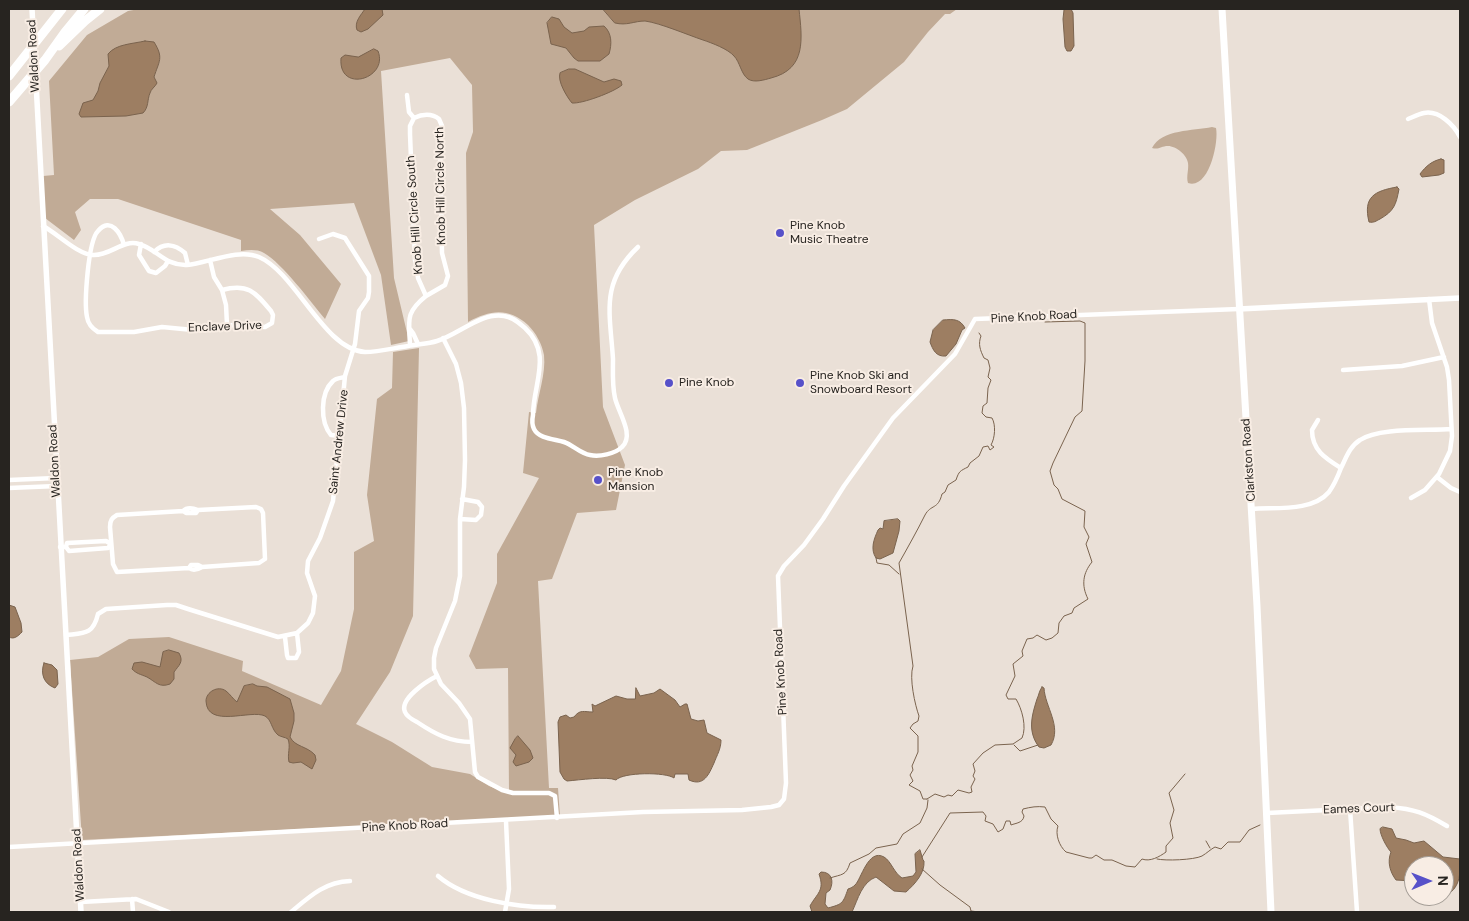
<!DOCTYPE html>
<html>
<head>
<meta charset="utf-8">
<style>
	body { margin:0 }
	#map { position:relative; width:1469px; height:921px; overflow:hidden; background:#eae0d7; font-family:"DM Sans",sans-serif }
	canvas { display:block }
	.frame { position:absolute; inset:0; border:10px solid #272420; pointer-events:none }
	.north { position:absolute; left:1404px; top:856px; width:50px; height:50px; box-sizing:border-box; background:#f8ede4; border:1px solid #a49d96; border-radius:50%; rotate:89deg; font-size:14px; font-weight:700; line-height:20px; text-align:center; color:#272420 }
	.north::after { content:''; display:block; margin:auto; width:18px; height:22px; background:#5751c9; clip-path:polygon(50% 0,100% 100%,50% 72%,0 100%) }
</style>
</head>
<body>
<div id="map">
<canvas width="1469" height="921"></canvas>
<div class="frame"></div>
<div class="north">N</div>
</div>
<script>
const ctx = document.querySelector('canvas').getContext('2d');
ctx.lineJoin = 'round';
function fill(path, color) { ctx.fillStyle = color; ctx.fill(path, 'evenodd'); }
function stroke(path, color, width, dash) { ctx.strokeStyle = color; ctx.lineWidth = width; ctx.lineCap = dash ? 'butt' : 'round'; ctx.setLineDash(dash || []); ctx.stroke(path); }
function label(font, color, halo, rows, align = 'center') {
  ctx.font = font + ' "DM Sans",sans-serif'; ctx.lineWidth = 4; ctx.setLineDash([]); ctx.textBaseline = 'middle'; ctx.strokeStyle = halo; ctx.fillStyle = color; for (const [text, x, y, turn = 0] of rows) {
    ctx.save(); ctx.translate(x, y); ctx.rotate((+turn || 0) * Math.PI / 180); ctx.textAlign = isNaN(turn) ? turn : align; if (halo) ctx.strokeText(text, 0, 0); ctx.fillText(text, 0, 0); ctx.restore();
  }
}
const green = new Path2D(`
	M 139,9 L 957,9 L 950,14 L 945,14 L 928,32 L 904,62 L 847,109 L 822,120 L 747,150 L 721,151 L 698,169 L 635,200 L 594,225 L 603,407 L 625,465 L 616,510 L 577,513 L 552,579 L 538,581 L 549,788 L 558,788 L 560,816 L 82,840 L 70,660 L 98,657 L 129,639 L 169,637 L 243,661 L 242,671 L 321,705 L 341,671 L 354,609 L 354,552 L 374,541 L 367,495 L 377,399 L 392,388 L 393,352 L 419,348 L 413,616 L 390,672 L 356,724 L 392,742 L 432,767 L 470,774 L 489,786 L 509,794 L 508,668 L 476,669 L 469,656 L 497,583 L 497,554 L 539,478 L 523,473 L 529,412 L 536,413 C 538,394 546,374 544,355 C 542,344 536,333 528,325 C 508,307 490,310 468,322 L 466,153 L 473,132 L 472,85 L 450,58 L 381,71 L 394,278 L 409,341 L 391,345 L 381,275 L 354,203 L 270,209 L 300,235 L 341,284 L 325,319 C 311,302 282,263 264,253 C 257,249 249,250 241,251 L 241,240 L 118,199 L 90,199 L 75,212 L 81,230 L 74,240 L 45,218 L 43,176 L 54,175 L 49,81 L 87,35 L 128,11 Z
	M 1212,127 L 1216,128 C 1219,142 1209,190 1188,183 C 1186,176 1189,170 1188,163 C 1187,155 1176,146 1168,146 C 1161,146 1159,150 1152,148 C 1162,129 1193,131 1212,127 Z`);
const water = new Path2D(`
	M 365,9 L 382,9 L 383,15 L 368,29 L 361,32 L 357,30 C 354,22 361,15 365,9 Z
	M 603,9 L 799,9 C 802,38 807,69 771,78 C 764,80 754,83 748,79 C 741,74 740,62 734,56 C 728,49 712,43 703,40 C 688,35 660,23 645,21 C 634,21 627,26 615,23 Z
	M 1066,9 L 1071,9 L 1073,13 L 1074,46 L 1071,51 L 1067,51 L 1065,47 L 1063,19 L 1064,10 Z
	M 552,17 L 559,19 L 564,27 L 572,33 L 584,31 L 589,27 L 604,26 C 612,33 612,44 609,54 L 600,61 L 578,61 L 574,58 L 566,48 L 551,44 L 547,23 Z
	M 145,41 L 154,42 C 164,58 159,61 154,77 L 157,83 C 155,87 151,89 150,93 C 147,100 149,107 143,113 L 126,116 L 81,117 L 79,114 L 83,103 L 93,100 L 98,91 L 100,83 L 109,66 L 108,54 C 116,44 132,44 145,41 Z
	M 374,49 L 378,51 C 389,79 338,94 341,58 L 345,55 L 358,57 Z
	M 569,69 L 575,69 L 604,82 L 614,79 L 621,81 L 622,85 C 614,92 582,104 572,103 C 567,97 557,81 560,73 Z
	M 1441,159 L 1444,160 L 1444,173 L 1439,175 L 1422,177 L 1420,174 C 1426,166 1432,161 1441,159 Z
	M 1397,187 L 1399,189 C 1396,205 1394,211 1380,219 C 1376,221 1374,223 1369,222 C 1363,197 1374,191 1397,187 Z
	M 943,320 C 954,319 960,319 965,328 L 962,330 L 956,344 L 946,356 C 936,357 933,350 930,342 L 933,330 Z
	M 898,519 L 900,521 L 899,531 L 893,553 L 880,559 L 876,558 C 870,549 874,539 878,530 L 880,528 L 883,529 L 884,521 Z
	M 9,605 L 15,607 L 21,623 L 22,632 C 18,636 14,640 9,637 Z
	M 169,650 L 179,653 C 184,662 179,665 174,672 L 174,679 L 170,684 C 159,688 156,682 147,677 C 140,674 137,674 132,669 L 134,663 L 142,662 L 160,667 L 163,652 Z
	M 44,663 L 52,665 L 57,670 L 58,684 L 55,688 C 44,684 40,674 44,663 Z
	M 253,684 L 257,686 L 267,687 L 290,699 L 294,713 L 294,721 L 290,737 C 295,747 307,746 315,755 L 316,760 L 312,769 L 301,762 L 293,763 L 289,762 C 287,754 291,747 288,739 C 285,737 281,737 278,735 C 271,729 272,720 265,716 C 251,709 207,729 206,701 C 206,692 218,685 226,691 C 230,694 233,699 237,702 L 244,686 Z
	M 1042,687 L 1044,688 C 1045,707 1062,726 1051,745 L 1044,748 L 1039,747 C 1027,731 1032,715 1037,699 C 1039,695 1039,691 1042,687 Z
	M 636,688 L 640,696 L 654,693 L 660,689 L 675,700 L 680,707 L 685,704 L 687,704 L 691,719 L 698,721 L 704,720 L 707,733 L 721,740 C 721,749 717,755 714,763 C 709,774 704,787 689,780 L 688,774 L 675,774 L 674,778 C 666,772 623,772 616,780 C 607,776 579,780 567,781 L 564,779 L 560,772 L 558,722 L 560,717 L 566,715 L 570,718 L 574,717 C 580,709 584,712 593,712 L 592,704 L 595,706 L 616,696 L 627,699 L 635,699 Z
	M 518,736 L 530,750 L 533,758 L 529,762 L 516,766 L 513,762 L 516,755 L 510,748 L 515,739 Z
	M 1383,827 L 1392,829 L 1396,838 L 1406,840 L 1414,843 L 1424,841 L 1443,857 L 1460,859 C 1460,872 1461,884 1450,893 L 1444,892 L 1444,866 L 1414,866 L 1414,881 L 1396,880 C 1390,872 1387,862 1391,852 C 1387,848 1380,835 1380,829 Z
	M 920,850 L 923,860 L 924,861 C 925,873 915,884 906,892 L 894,891 L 876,877 C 862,882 858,899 852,912 L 812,912 L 810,906 C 817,893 825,891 819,874 L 821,872 C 832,872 834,881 830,890 L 826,893 L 825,904 L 828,908 C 843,904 843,903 848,889 C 851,888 853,887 855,885 C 861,880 868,848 884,857 C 891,861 894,873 902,878 L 913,876 L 916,872 L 915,854 Z`);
const stream = new Path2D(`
	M 876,558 L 877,563 L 889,565 L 899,574
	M 1014,745 L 1020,751 L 1038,745
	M 927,799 L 935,794 L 944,797 L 948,795 L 952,796 L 958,790 L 969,793 L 972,792 L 971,787 L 975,779 L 973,776 L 975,771 L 973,764 L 983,753 L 995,745 L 1013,744 L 1022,738 C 1027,727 1022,709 1016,699 L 1008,699 L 1006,695 L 1015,676 L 1013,664 L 1023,656 L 1022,651 L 1027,639 L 1033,638 L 1037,635 L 1046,640 L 1052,638 L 1058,633 L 1059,623 L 1064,616 L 1072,613 L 1074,608 L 1088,599 C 1081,585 1083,573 1092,562 L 1086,544 L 1089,537 L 1084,527 L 1085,511 L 1062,499 L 1058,489 L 1054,485 L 1050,471 L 1053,463 L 1075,417 L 1082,411 L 1085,361 L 1085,323 L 1080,321 L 1045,322
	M 927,799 L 923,799 L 920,791 L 909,785 L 913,781 L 910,775 L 913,770 L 912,766 L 918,752 L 918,736 L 910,728 L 913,724 L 918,721 L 919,716 C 915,705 909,678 913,666 L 899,563 C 908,547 917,531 925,515 C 931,504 938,510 942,494 L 945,492 L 948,485 L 956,480 C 959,471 960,471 968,467 L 970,463 L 979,456 L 983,447 L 988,446 L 990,450 L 994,447 L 991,445 C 995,438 996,425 992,418 L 986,417 L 982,413 L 983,406 L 987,403 L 988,388 L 991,380 L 988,377 L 990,368 L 988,360 L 984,358 C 980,350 978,344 981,336 L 979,333
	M 1206,841 L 1210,848
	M 922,857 L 950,813 L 983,812 L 986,816 L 985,821 L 993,824 L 998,832 L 1003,829 L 1006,821 L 1010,821 L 1011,825 C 1016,823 1023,823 1024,816 L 1022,812 L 1023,809 C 1031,807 1037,806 1045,807 L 1051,819 L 1058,826 C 1055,834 1059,846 1066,852 L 1089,858 L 1092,858 L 1096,855 L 1104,860 L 1112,860 L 1126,866 L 1135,867 L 1142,859 C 1150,862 1159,857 1166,852 L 1166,846 L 1173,838 L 1170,823 L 1174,810 L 1169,793 L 1185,774
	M 1157,859 C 1165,861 1194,860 1202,856 C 1207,853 1211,849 1215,847 L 1221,849 L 1228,842 L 1240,842 L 1249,830 L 1260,825
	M 922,869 L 940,885 L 970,907 L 971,911 L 979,912
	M 830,878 C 842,874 846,876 850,863 L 869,854 L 876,848 L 897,844 L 903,834 L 920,823 L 927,808 L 928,800`);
const minor = new Path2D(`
	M 407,95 L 409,112 L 414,118 L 410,126 L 410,134 L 415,260 L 418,278 L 426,296 C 405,313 409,320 410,345
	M 414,118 C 422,114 432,113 439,119 L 442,126 L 440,143 L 442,253 L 448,276 L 445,285 L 426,296
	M 1408,119 C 1413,117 1419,114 1424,113 C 1439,110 1454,125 1460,137
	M 43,226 C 58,234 77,254 93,255 C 110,256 123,239 139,244 C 157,249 165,266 187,265 C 208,263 238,248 259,257 C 296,273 324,350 365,352 C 379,352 394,348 408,346 C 417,344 428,344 437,341 C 458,335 481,312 504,316 C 513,317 519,323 525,328 C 553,354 533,384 533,415 C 532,420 532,425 534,429 C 539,439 555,439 564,442 C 573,445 581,454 590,455 C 599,457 615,454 622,447 C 635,435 618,412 615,398 C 612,385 613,371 613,359 C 610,312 600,283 638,247
	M 141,244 L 139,255 L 149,271 L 156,273 L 165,266 L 168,261
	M 124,245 C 121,234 111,216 98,231 C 88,241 84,303 87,317 C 88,324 93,329 98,332 L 134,332 L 162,327 L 193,330 L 227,325 L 265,327 L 272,323 L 273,315 L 271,311 C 255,292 248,283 222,290
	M 154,252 C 164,242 175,244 185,253 L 188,265
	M 210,260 L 214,277 L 222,290 L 226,305 L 227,325
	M 410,329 L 413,333 L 418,344
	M 443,338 L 456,364 L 461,383 L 464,408 L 465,460 L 464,487 L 460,519 L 460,576 L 455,601 L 436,648 L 434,658 L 434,669 L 441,684 L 459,703 L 470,719 L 475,772 L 478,777 L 502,790 L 513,793 L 549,793 L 555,796 L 557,818
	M 1343,370 L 1402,366 L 1444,357
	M 1318,420 L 1312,430 C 1312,450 1325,458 1341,468
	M 340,436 L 331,435 C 320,422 320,393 333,381 C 336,378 341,378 345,377
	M 1437,477 L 1451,488 L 1460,492
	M 9,480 L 56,478
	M 9,488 L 57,486
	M 1411,498 L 1425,490 L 1439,474 L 1450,451 L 1452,436 L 1449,380 L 1447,367 L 1432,323 L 1429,299
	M 1252,509 C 1275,507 1312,512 1329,492 C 1334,485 1338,476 1341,468 C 1346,458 1350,446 1360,440 C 1379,427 1427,431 1451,429
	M 198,510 L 196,513 L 186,513 L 183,511 C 187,507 193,508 198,510 L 256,507 L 261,509 L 263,513 L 265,559 L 259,563 L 202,567
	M 183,511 L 117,515 C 112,518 110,520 110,527 L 113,564 L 117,572 L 189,568 C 193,571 197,570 202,567 L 198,565 L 191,565 L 189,568
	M 460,519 L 476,520 L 481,515 L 482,507 L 478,502 L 462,499
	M 60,547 L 66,547 L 69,551 L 108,548 L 111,544 L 106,541 L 67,543 L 66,547
	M 66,635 C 84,633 93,635 98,614 L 106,609 L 167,605 L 176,605 L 188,609 L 278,637 L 297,633 L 308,623 L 313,613 L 315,596 L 307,573 L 308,561 L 320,538 L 333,501 L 345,376 L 355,344 L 359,311 L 368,298 L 369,292 L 369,276 L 345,238 L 333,234 L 319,239
	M 285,637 L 287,655 L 288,658 L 296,658 L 299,652 L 297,633
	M 437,676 C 427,681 399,699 405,712 C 407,717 413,720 417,722 C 435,734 450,742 472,742
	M 1350,809 L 1357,912
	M 1267,813 L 1389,807 C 1415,809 1425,813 1447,826
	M 9,847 L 643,812 L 742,810 L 771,807 L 779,805 L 784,799 L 786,783 L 778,576 L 784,566 L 804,545 L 823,519 L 844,486 L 893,418 L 955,354 L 975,319 L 1239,309
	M 438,876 C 466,900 518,908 554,907
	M 132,899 L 133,912
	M 81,902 L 136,899 L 169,912
	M 291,912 C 310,896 325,882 350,881
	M 505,912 L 509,889 L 506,821`);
const tertiary = new Path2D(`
	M 32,9 L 81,912
	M 1239,309 L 1460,298`);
const secondary = new Path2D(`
	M 1222,9 L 1257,606 L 1271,912`);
const motorway = new Path2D(`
	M 59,46 L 85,21 L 100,9
	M 9,76 L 62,9
	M 9,102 L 45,60 L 65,32 L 84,9`);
const markers = [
	[780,233,5,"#5751c9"],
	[669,383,5,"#5751c9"],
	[800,383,5,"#5751c9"],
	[598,480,5,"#5751c9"]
];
const streetNames = [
	["Waldon Road",34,56,-93],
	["Knob Hill Circle North",441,186,-91],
	["Knob Hill Circle South",415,215,-94],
	["Pine Knob Road",1034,317,-3],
	["Enclave Drive",225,327,-2],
	["Saint Andrew Drive",339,442,-84],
	["Clarkston Road",1249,460,-94],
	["Waldon Road",55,461,-93],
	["Pine Knob Road",781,672,-93],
	["Eames Court",1359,809,-2],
	["Pine Knob Road",405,826,-3],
	["Waldon Road",79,865,-93]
];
const poiNames = [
	["Pine Knob",790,226],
	["Music Theatre",790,240],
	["Pine Knob Ski and",810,376],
	["Snowboard Resort",810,390],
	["Pine Knob",679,383],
	["Pine Knob",608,473],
	["Mansion",608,487]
];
fill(green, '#c1ab96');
fill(water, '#9d7e62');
stroke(water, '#7a634e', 1);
stroke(stream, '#7a634e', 1);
stroke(minor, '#fff', 4.5);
stroke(tertiary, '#fff', 5.5);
stroke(secondary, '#fff', 7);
stroke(motorway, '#fff', 9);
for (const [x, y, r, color] of markers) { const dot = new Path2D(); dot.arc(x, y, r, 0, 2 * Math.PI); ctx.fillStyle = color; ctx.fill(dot); stroke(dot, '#f8ede4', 2); }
label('12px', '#272420', '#f8ede4', streetNames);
label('12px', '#272420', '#f8ede4', poiNames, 'left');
</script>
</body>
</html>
